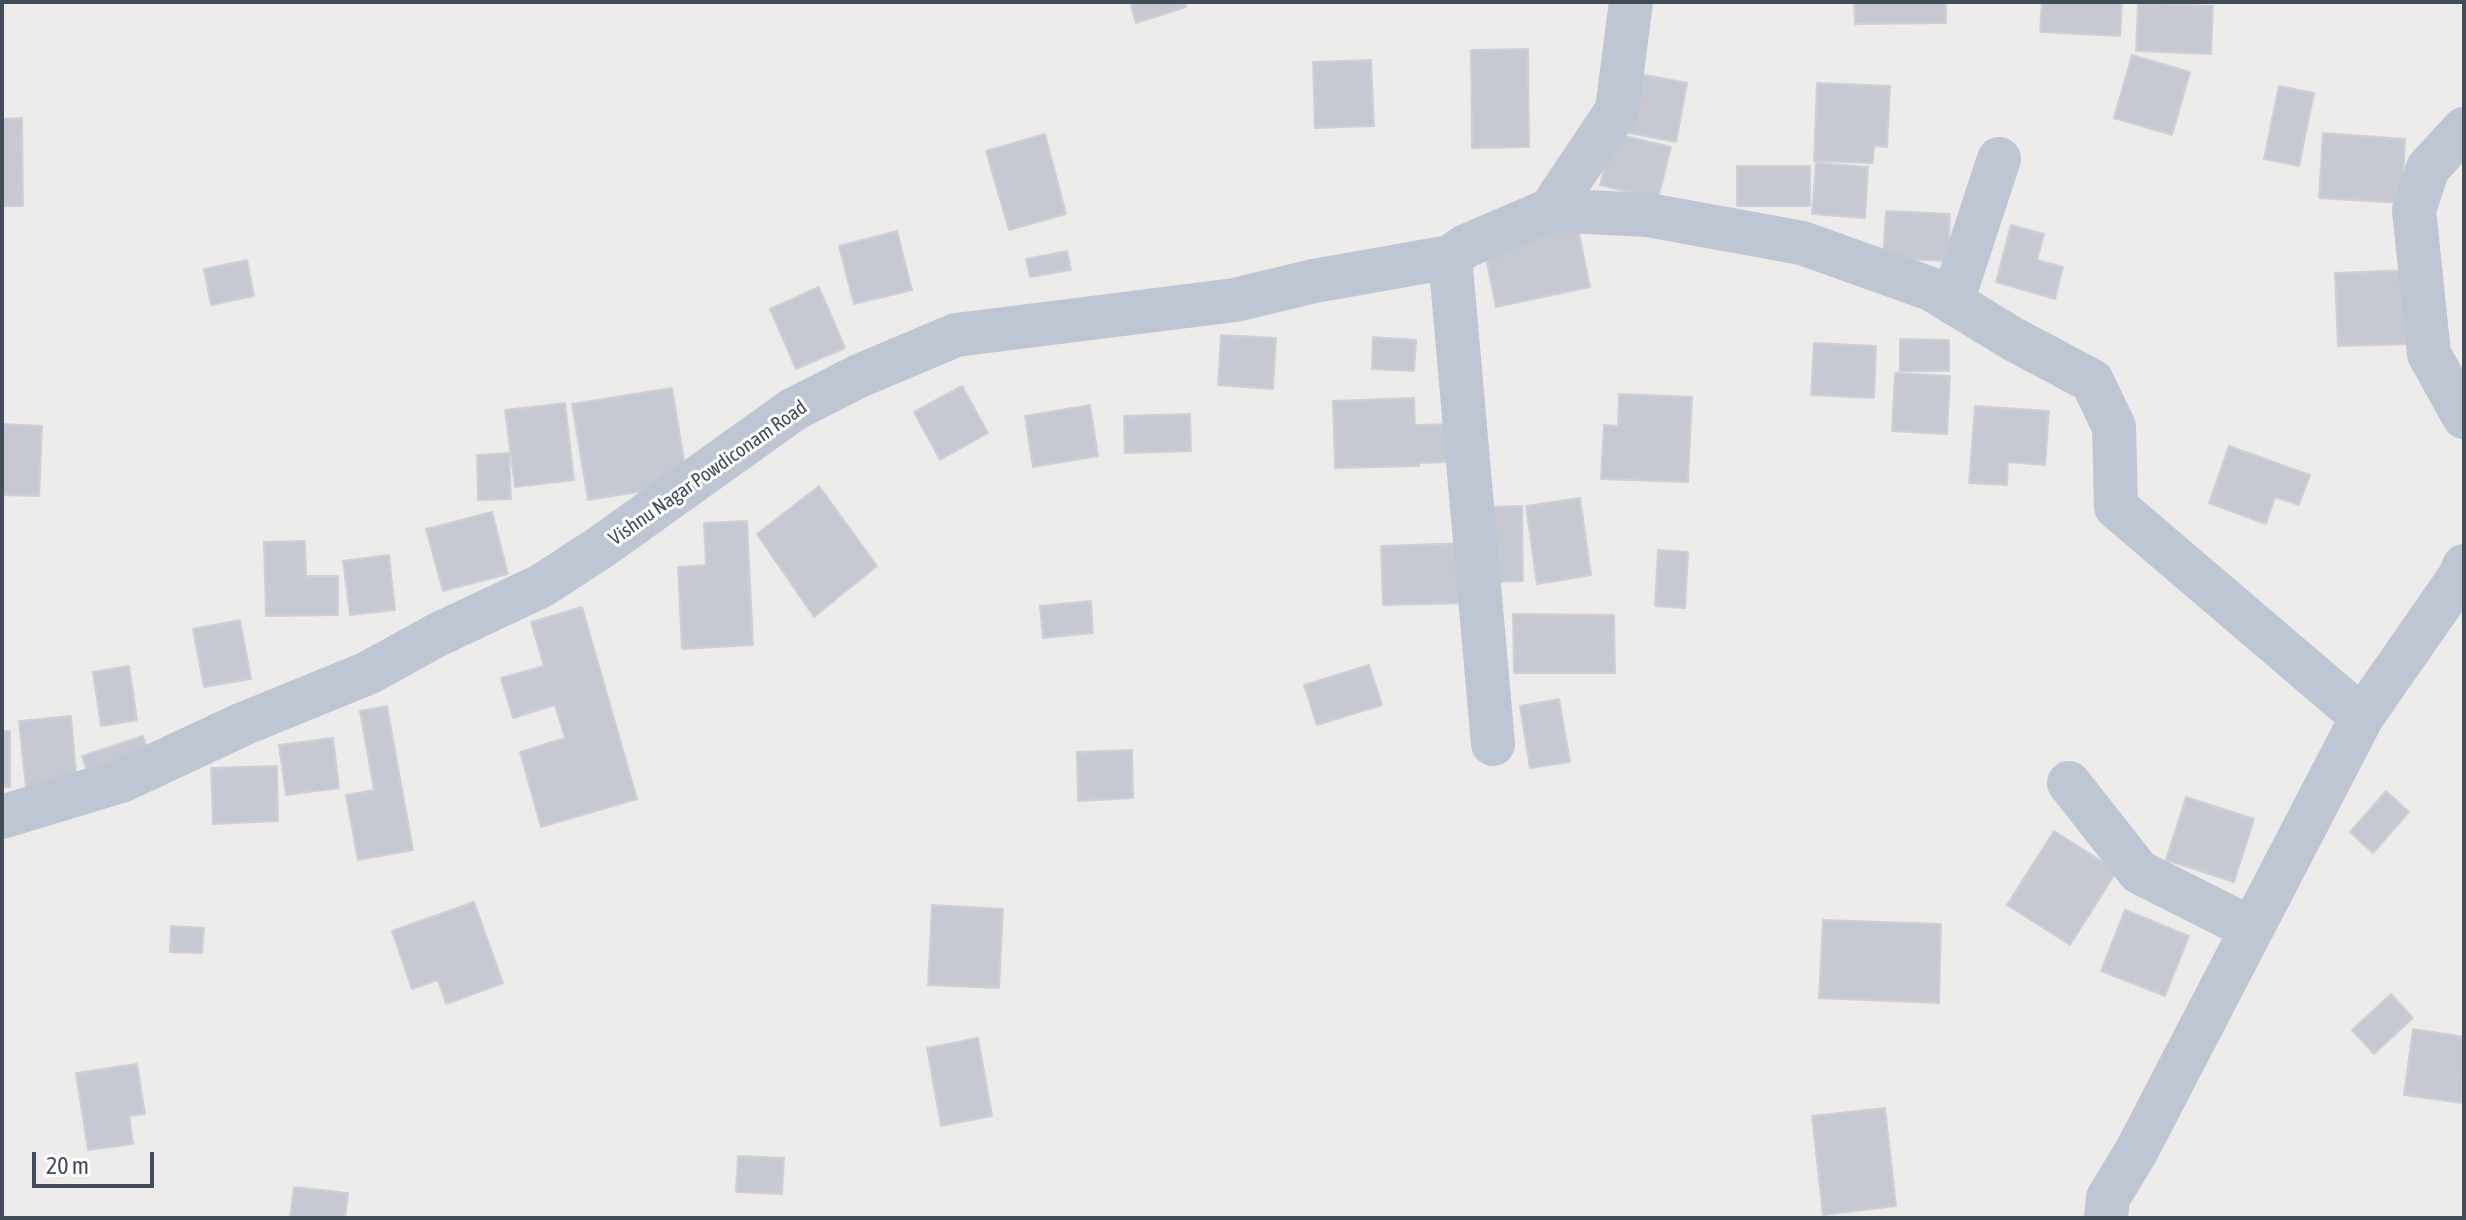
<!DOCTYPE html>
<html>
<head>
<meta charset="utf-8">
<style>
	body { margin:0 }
	#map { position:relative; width:2466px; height:1220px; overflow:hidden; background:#eeebeb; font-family:"Asap Condensed",sans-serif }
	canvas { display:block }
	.frame { position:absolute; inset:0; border:4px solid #434c59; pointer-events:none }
	.scale { position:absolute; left:32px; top:1152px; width:122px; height:36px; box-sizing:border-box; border:4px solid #434c59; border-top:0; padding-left:10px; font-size:24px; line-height:28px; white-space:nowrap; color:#434c59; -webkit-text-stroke:6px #fff; paint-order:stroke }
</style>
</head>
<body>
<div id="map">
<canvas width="2466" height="1220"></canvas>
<div class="frame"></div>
<div class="scale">20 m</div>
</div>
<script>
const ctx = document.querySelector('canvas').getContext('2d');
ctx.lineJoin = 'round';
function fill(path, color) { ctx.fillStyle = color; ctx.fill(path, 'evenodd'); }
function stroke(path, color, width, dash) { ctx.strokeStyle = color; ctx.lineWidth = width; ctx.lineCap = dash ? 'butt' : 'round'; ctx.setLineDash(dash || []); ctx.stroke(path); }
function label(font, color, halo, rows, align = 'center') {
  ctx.font = font + ' "Asap Condensed",sans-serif'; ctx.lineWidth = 6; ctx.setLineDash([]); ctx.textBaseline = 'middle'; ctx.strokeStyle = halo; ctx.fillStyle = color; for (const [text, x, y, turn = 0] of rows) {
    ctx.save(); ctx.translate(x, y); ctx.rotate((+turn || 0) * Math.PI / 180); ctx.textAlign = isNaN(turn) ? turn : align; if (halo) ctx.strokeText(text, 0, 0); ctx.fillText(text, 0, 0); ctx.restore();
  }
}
const building = new Path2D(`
	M 1130,2 L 1185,2 L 1186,7 L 1136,23 Z
	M 1854,2 L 1946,2 L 1946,23 L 1855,24 Z
	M 2042,2 L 2122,2 L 2120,36 L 2040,32 Z
	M 2138,3 L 2213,6 L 2211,54 L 2136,51 Z
	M 1528,49 L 1529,147 L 1472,148 L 1471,50 Z
	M 2132,55 L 2190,72 L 2172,135 L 2114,118 Z
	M 1371,60 L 1374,126 L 1315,128 L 1313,62 Z
	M 1635,73 L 1687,83 L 1676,142 L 1624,132 Z
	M 1817,83 L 1890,86 L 1887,147 L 1874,146 L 1873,163 L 1814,161 Z
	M 2279,86 L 2314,93 L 2299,166 L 2264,159 Z
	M 22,118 L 23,206 L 2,206 L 2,119 Z
	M 1613,133 L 1671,147 L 1658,199 L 1600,185 Z
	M 2323,133 L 2405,139 L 2402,203 L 2319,198 Z
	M 1045,134 L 1066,214 L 1009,230 L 986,151 Z
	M 1816,163 L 1868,167 L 1865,218 L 1812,214 Z
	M 1737,166 L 1810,166 L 1810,206 L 1737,206 Z
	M 1886,211 L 1950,214 L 1948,261 L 1883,258 Z
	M 1577,224 L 1590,287 L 1496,307 L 1483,244 Z
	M 2011,225 L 2044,234 L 2037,260 L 2063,267 L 2055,299 L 1996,282 Z
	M 897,231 L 912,290 L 854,304 L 839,246 Z
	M 1067,251 L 1071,270 L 1030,277 L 1026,259 Z
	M 247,260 L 254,296 L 211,305 L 204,269 Z
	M 2411,270 L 2413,344 L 2338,346 L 2335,273 Z
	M 819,287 L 845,348 L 796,369 L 770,309 Z
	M 1221,335 L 1276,338 L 1273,389 L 1218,385 Z
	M 1373,337 L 1416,340 L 1414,371 L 1372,369 Z
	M 1900,339 L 1949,340 L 1949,371 L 1900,371 Z
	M 1814,343 L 1876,346 L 1874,398 L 1811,395 Z
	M 1895,373 L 1950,376 L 1947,434 L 1892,431 Z
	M 962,386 L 988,433 L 940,460 L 914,412 Z
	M 672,388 L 688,484 L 588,500 L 572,404 Z
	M 1619,394 L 1692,397 L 1688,482 L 1601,479 L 1604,425 L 1618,426 Z
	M 1414,398 L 1415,425 L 1454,424 L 1455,462 L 1419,463 L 1419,466 L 1335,468 L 1333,401 Z
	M 565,403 L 574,480 L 515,487 L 505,410 Z
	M 1090,405 L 1098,456 L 1033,467 L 1025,416 Z
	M 1975,406 L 2049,411 L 2045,465 L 2008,462 L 2007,485 L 1969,483 Z
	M 1190,414 L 1191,451 L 1125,453 L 1124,416 Z
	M 2,424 L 42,426 L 39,496 L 2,495 Z
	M 2229,446 L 2310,475 L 2299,505 L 2275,497 L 2266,524 L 2209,503 Z
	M 509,453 L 511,499 L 478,500 L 477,455 Z
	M 819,486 L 877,566 L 814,617 L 757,534 Z
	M 1580,498 L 1591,575 L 1537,584 L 1526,506 Z
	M 1522,506 L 1523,581 L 1488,582 L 1486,507 Z
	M 492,512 L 508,574 L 443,591 L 426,529 Z
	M 747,521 L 753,645 L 682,649 L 678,567 L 706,565 L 704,523 Z
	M 305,541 L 306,576 L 338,576 L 338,615 L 266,616 L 264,542 Z
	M 1467,543 L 1468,603 L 1383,605 L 1381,546 Z
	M 1658,550 L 1688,552 L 1685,608 L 1655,606 Z
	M 389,555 L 395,610 L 350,615 L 343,561 Z
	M 1091,601 L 1093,633 L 1043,638 L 1040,606 Z
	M 582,607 L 637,799 L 541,827 L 520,752 L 565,738 L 555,705 L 513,718 L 501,678 L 544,666 L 531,622 Z
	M 1513,614 L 1614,615 L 1615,673 L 1514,673 Z
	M 240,620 L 251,679 L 204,687 L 193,629 Z
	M 1369,665 L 1382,705 L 1317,725 L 1304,685 Z
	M 129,666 L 137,720 L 101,726 L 93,672 Z
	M 1559,699 L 1570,762 L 1530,768 L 1520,706 Z
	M 387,706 L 413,850 L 358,860 L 346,795 L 374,790 L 360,711 Z
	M 71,716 L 77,784 L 26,789 L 19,721 Z
	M 2,731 L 10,731 L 10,787 L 2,787 Z
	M 143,736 L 151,760 L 90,780 L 82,756 Z
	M 333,738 L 339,788 L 286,795 L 279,745 Z
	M 1132,750 L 1133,798 L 1078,801 L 1077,752 Z
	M 277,766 L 278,821 L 213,824 L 211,768 Z
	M 2386,791 L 2409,812 L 2373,853 L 2350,832 Z
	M 2186,797 L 2254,819 L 2234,882 L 2166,860 Z
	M 2054,831 L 2117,871 L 2070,945 L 2007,905 Z
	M 474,902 L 503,983 L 446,1004 L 438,980 L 412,989 L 392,931 Z
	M 932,905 L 1003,909 L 999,988 L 928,985 Z
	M 2125,910 L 2189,936 L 2165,996 L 2101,971 Z
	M 1823,920 L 1941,924 L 1939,1003 L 1819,998 Z
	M 171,926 L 204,928 L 202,953 L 170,952 Z
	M 2391,994 L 2413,1018 L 2374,1054 L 2352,1030 Z
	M 2413,1029 L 2464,1037 L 2462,1103 L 2404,1095 Z
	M 978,1038 L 992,1116 L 941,1126 L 927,1048 Z
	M 137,1064 L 145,1114 L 129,1116 L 133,1144 L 88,1150 L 76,1073 Z
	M 1885,1108 L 1896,1206 L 1823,1215 L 1812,1116 Z
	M 738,1156 L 784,1158 L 782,1194 L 736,1192 Z
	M 294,1187 L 348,1193 L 345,1218 L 290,1218 Z`);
const minor = new Path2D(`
	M 2464,129 L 2428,168 L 2414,210 L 2429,354 L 2464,417
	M 1550,210 L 1648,215 L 1802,243 L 1931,289 L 2013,339 L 2092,381 L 2114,427 L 2116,507 L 2362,717
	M 1450,257 L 1493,744
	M 1952,302 L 1999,159
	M 2069,783 L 2139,872 L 2252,929
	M 2106,1218 L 2108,1198 L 2137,1150 L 2362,717 L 2460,576 L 2464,566`);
const tertiary = new Path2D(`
	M 2,817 L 121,781 L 243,724 L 368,673 L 437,635 L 541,586 L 601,547 L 794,409 L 859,376 L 956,335 L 1235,300 L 1314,281 L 1450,257 L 1466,246 L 1550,210 L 1617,110 L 1631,2`);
const streetNames = [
	["Vishnu Nagar Powdiconam Road",708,473,-35]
];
fill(building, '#c7c9d2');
stroke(building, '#ced0d8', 2);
stroke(minor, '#bdc6d2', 44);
stroke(tertiary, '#bdc6d2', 44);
label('20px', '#434c59', '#fff', streetNames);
</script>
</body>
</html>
